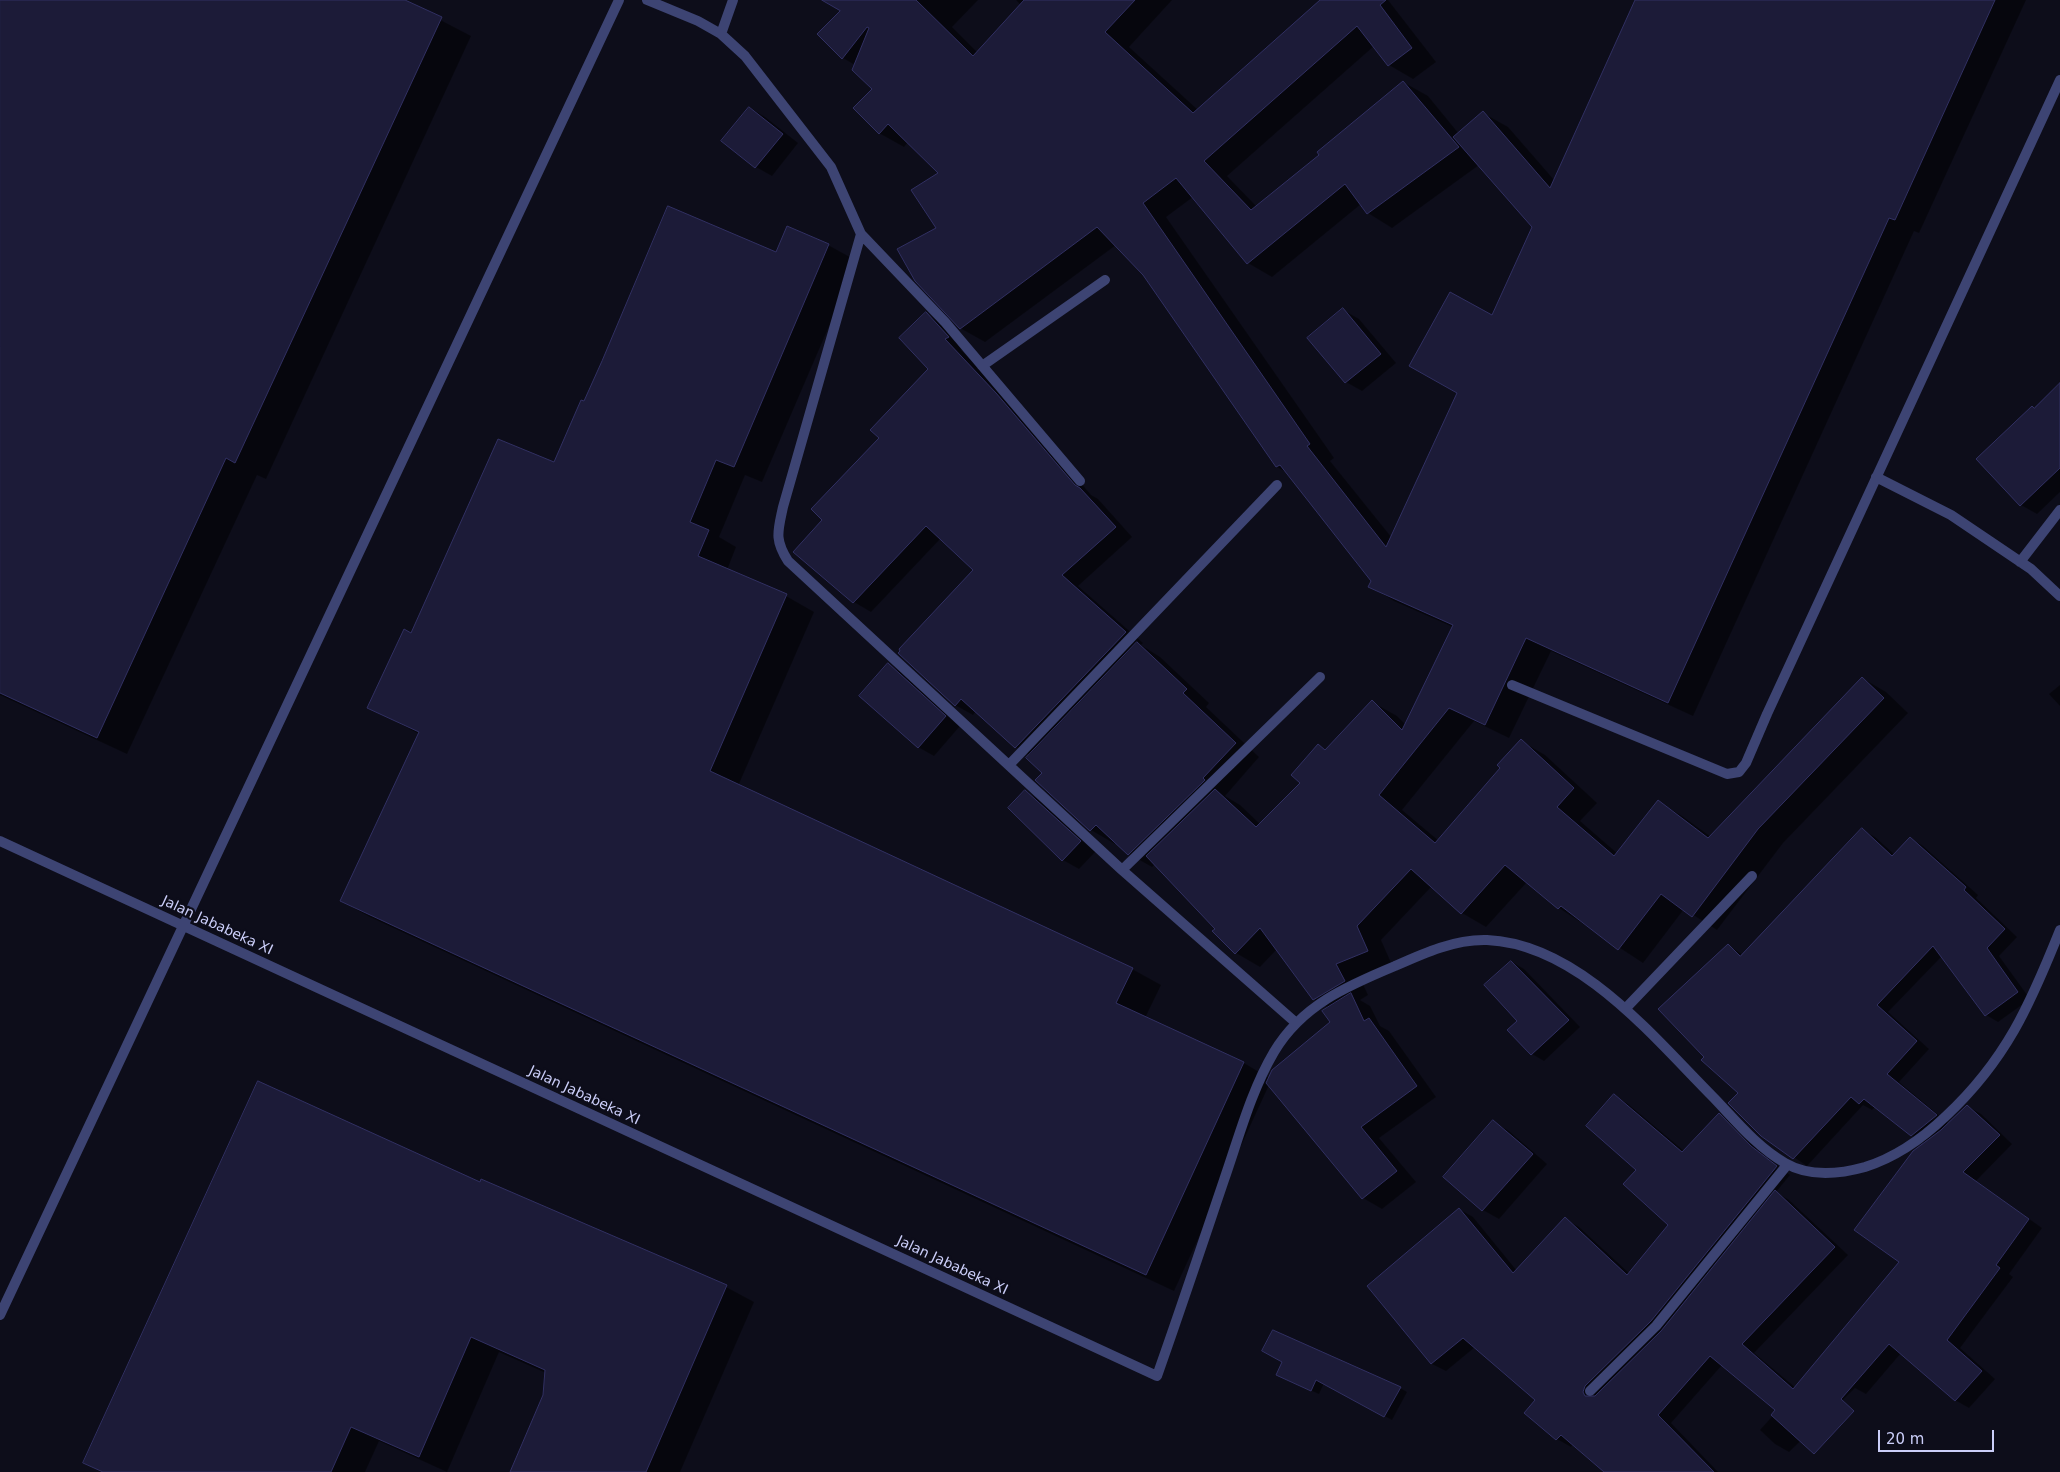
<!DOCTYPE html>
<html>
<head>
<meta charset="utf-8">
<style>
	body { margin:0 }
	#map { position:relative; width:2060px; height:1472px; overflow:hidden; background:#0d0d1a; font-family:"DejaVu Sans",sans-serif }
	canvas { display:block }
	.scale { position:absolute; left:1878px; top:1430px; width:116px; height:22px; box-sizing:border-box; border:2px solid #cbcef9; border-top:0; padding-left:6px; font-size:15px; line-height:18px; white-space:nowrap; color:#cbcef9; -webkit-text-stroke:4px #0d0d1a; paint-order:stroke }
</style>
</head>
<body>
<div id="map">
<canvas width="2060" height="1472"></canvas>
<div class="scale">20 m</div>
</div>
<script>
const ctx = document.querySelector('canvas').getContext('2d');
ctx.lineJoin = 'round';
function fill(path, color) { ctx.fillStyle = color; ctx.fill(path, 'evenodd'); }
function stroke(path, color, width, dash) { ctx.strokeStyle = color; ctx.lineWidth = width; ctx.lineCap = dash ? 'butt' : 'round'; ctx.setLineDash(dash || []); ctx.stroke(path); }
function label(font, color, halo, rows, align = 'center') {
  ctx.font = font + ' "DejaVu Sans",sans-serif'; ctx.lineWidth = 4.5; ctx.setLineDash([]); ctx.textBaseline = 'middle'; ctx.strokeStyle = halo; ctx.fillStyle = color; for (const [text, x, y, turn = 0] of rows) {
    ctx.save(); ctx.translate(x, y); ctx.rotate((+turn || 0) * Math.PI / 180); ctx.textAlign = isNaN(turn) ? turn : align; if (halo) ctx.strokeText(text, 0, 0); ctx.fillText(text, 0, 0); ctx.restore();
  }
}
const shadow = new Path2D(`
	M 0,0 L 402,0 L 471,36 L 266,479 L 257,475 L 127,754 L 0,695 Z
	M 853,0 L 978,0 L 952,27 L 978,53 L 1021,5 L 1016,0 L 1172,0 L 1129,47 L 1198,110 L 1321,0 L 1388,0 L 1436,62 L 1413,79 L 1389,65 L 1374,46 L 1227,176 L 1257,207 L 1321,155 L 1403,82 L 1428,96 L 1459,134 L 1483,113 L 1508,127 L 1555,181 L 1637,0 L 2026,0 L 1919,233 L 1914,231 L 1693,716 L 1551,651 L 1509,738 L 1474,721 L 1402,810 L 1439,841 L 1502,768 L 1521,741 L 1545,755 L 1597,803 L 1580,821 L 1618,854 L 1658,802 L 1682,816 L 1711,837 L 1862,678 L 1886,692 L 1908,713 L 1783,843 L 1717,930 L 1684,909 L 1643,963 L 1559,908 L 1527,882 L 1486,927 L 1462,913 L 1432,886 L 1381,940 L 1392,965 L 1360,978 L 1368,995 L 1360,1000 L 1370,1006 L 1380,1026 L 1389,1031 L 1436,1097 L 1379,1138 L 1416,1182 L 1382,1209 L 1363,1198 L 1269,1085 L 1174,1291 L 370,917 L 341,901 L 419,734 L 369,707 L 412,634 L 554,464 L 584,403 L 777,254 L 828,245 L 857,261 L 762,482 L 745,475 L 719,537 L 736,547 L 727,570 L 786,596 L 814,612 L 738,786 L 1132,969 L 1161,985 L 1145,1018 L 1244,1063 L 1269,1078 L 1332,1023 L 1329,1008 L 1314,999 L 1277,949 L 1260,967 L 1236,953 L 1155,864 L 1152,867 L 1129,854 L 1116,842 L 1115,844 L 1091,830 L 1037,780 L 1044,772 L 1030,755 L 1016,747 L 976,711 L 973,715 L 955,705 L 974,570 L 941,538 L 871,612 L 854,602 L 795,552 L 824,520 L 930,369 L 927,314 L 944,324 L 965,347 L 961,350 L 1014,404 L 1091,495 L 1098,499 L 1132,537 L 1078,586 L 1143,643 L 1141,645 L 1160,657 L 1209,703 L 1206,707 L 1259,757 L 1225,796 L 1240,805 L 1260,824 L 1302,783 L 1318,746 L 1326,750 L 1372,702 L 1397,716 L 1406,725 L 1453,627 L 1394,601 L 1370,586 L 1372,581 L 1288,473 L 1277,467 L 1144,274 L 1116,245 L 985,342 L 960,328 L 938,228 L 940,173 L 908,142 L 904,147 L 879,133 L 873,89 L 855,65 L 843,58 ZM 1479,165 L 1534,227 L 1392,538 L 1330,461 L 1334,458 L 1166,217 L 1193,197 L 1248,263 L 1272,277 L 1361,204 L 1368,213 L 1392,228 Z
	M 750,108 L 765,117 L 798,143 L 772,176 L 756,167 L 723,141 Z
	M 1343,310 L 1359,319 L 1396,363 L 1362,391 L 1346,382 Z
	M 2060,385 L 2060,492 L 2037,514 L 2021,505 L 1978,459 Z
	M 889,665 L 904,674 L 960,726 L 934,756 L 918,747 Z
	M 2060,685 L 2060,706 L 2049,694 Z
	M 1026,792 L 1041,801 L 1096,851 L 1079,869 L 1063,860 Z
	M 1862,830 L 1875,837 L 1895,855 L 1910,838 L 1923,846 L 1978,895 L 1976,898 L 2017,937 L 1999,956 L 2030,999 L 1998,1022 L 1986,1015 L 1942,956 L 1888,1012 L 1929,1049 L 1899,1082 L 1949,1124 L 1967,1106 L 1981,1114 L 2012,1144 L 1976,1181 L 2042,1228 L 2009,1274 L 2013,1277 L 1960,1348 L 1995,1379 L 1969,1408 L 1955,1400 L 1901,1353 L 1866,1394 L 1855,1388 L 1789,1452 L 1775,1444 L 1760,1430 L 1777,1411 L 1722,1365 L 1671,1423 L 1718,1472 L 1606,1472 L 1573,1444 L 1571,1447 L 1557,1439 L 1526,1413 L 1537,1400 L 1475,1347 L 1446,1371 L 1432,1364 L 1369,1286 L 1459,1209 L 1473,1217 L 1517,1271 L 1565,1219 L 1579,1227 L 1630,1274 L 1670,1225 L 1638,1170 L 1615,1096 L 1628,1104 L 1684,1151 L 1719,1115 L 1733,1123 L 1765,1156 L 1790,1175 L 1776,1192 L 1789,1200 L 1848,1255 L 1754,1353 L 1796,1388 L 1901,1262 L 1925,1144 L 1911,1135 L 1876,1106 L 1872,1110 L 1863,1105 L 1807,1166 L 1761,1135 L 1740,1093 L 1706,1057 L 1728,945 L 1743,955 Z
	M 1512,962 L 1524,969 L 1580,1027 L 1544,1061 L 1532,1054 L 1509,1030 L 1518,1021 Z
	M 1493,1122 L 1509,1131 L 1547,1164 L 1499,1219 L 1483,1210 L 1445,1177 Z
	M 482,1180 L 726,1287 L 754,1302 L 680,1472 L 511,1472 L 545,1395 L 546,1373 L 499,1352 L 447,1472 L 379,1441 L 365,1472 L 102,1472 L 85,1462 Z
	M 1283,1361 L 1400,1388 L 1407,1392 L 1392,1420 L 1324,1383 L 1319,1394 L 1285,1379 Z`);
const building = new Path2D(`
	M 0,0 L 405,0 L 442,17 L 235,463 L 226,458 L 97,738 L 0,693 Z
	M 822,0 L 916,0 L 973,56 L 1024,0 L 1135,0 L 1105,32 L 1193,113 L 1320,0 L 1386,0 L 1380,5 L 1412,48 L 1388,66 L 1357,26 L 1204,161 L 1251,210 L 1319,155 L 1317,152 L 1403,81 L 1459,147 L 1367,214 L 1345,184 L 1247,264 L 1176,178 L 1143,203 L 1310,444 L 1307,446 L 1386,547 L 1457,393 L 1409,366 L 1450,292 L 1492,315 L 1532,227 L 1453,137 L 1483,111 L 1550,188 L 1635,0 L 1995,0 L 1895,220 L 1889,218 L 1668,703 L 1526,638 L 1485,725 L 1449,708 L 1379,795 L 1435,843 L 1500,768 L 1497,765 L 1521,739 L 1574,788 L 1557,807 L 1614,856 L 1658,800 L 1708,838 L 1862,677 L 1884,698 L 1758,829 L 1692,917 L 1661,894 L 1618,950 L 1561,906 L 1558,909 L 1505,865 L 1461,914 L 1411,869 L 1357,926 L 1368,951 L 1336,964 L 1345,981 L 1313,1000 L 1260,928 L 1235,954 L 1212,931 L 1215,929 L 1146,856 L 1215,789 L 1256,827 L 1300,783 L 1291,775 L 1318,744 L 1325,750 L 1372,700 L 1402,730 L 1453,625 L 1368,587 L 1371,581 L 1280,465 L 1276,467 L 1143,275 L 1097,227 L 960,329 L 915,281 L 897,249 L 936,228 L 911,190 L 938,173 L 888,124 L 879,134 L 853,108 L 872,89 L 852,70 L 869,28 L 867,27 L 842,59 L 817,34 L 840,11 Z
	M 749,107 L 783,134 L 755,168 L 721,141 Z
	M 668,206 L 776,252 L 787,226 L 829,244 L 734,467 L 716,460 L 690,522 L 709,530 L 698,556 L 787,594 L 710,771 L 1133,968 L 1116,1003 L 1244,1062 L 1146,1275 L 340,901 L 419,732 L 367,708 L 404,629 L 411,633 L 498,439 L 554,462 L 581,400 L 584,401 L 602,361 Z
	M 1343,308 L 1381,354 L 1345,383 L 1307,338 Z
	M 926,312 L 949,337 L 945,339 L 996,393 L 1075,485 L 1080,488 L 1116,527 L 1062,575 L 1126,632 L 1015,748 L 961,699 L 955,706 L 898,653 L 900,651 L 899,649 L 973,570 L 926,526 L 853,603 L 793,552 L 822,520 L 811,509 L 879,438 L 870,430 L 928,369 L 899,338 Z
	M 2060,383 L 2060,468 L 2020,506 L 1976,459 L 2032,406 L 2034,408 Z
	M 1137,642 L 1187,689 L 1183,693 L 1236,743 L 1203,778 L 1205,780 L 1128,855 L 1096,825 L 1090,831 L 1035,780 L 1042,773 L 1026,758 Z
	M 888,663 L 946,716 L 918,748 L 859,696 Z
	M 1025,790 L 1081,841 L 1062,861 L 1008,808 Z
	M 1862,828 L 1892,856 L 1910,837 L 1966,887 L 1964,890 L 2005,929 L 1987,948 L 2018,992 L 1985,1016 L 1933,946 L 1877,1005 L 1917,1041 L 1887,1074 L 1937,1115 L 1911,1136 L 1864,1099 L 1859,1104 L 1851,1097 L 1793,1159 L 1761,1136 L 1728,1103 L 1738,1093 L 1701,1060 L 1704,1057 L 1658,1009 L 1728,944 L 1740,956 Z
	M 1511,961 L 1569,1020 L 1531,1055 L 1507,1030 L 1517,1021 L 1484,985 Z
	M 1351,993 L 1364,1021 L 1369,1018 L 1417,1086 L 1361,1127 L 1397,1171 L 1362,1199 L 1266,1083 L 1272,1070 L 1330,1022 L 1322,1011 Z
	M 258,1081 L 480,1182 L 481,1179 L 727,1285 L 646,1472 L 510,1472 L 543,1395 L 545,1370 L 471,1337 L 419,1457 L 351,1427 L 331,1472 L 103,1472 L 83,1463 Z
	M 1614,1094 L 1682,1152 L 1719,1113 L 1751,1146 L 1777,1166 L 1651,1321 L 1585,1386 L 1583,1392 L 1585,1396 L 1595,1396 L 1661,1331 L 1775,1190 L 1835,1247 L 1742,1344 L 1793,1389 L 1899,1262 L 1854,1230 L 1913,1151 L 1941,1130 L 1967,1105 L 2000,1135 L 1963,1172 L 2029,1219 L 1996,1265 L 2000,1268 L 1947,1340 L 1982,1371 L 1955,1401 L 1889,1344 L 1841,1399 L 1854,1411 L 1814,1454 L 1771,1415 L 1775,1410 L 1710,1356 L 1658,1415 L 1714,1472 L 1604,1472 L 1561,1435 L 1556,1440 L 1524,1413 L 1535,1400 L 1463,1338 L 1431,1364 L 1367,1286 L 1459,1208 L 1513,1273 L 1565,1217 L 1627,1275 L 1668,1225 L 1623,1184 L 1636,1170 L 1586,1126 Z
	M 1493,1120 L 1533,1154 L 1482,1211 L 1443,1177 Z
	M 1273,1330 L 1401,1387 L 1384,1417 L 1316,1380 L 1311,1391 L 1276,1375 L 1282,1362 L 1262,1351 Z`);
const street = new Path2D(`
	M 647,0 L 698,21 L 721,34 L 745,56 L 831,167 L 861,234 L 783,507 C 778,531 774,539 788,561 L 1122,870 L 1295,1022
	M 721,34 L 733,0
	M 861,234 L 945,322 L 1080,481
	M 982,366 L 1105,280
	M 1876,477 L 1951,515 L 2031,569 L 2060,596
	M 2020,562 L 2060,510
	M 1512,685 L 1727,774 L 1739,772 L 1746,763 L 1767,714 L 2060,80
	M 1009,765 L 1277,485
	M 0,841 L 1157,1376 C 1180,1311 1202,1245 1224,1180 C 1239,1137 1251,1091 1274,1052 C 1302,1005 1347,986 1395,966 C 1424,953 1455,939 1487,940 C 1579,944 1654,1038 1714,1098 C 1736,1121 1757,1147 1785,1163 C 1809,1177 1840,1174 1865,1167 C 1897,1157 1922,1139 1946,1116 C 2006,1060 2030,1005 2060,930
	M 1122,870 L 1320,677
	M 1626,1008 L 1752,876
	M 0,1315 L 619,0
	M 1590,1391 L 1656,1326 L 1787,1165`);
const streetNames = [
	["Jalan Jababeka XI",217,926,25],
	["Jalan Jababeka XI",584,1096,25],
	["Jalan Jababeka XI",952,1266,25]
];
fill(shadow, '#0007');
fill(building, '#1c1b38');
stroke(building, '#313062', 1);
stroke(street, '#3d4473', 10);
label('14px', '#cbcef9', '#0d0d1a', streetNames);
</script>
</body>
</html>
